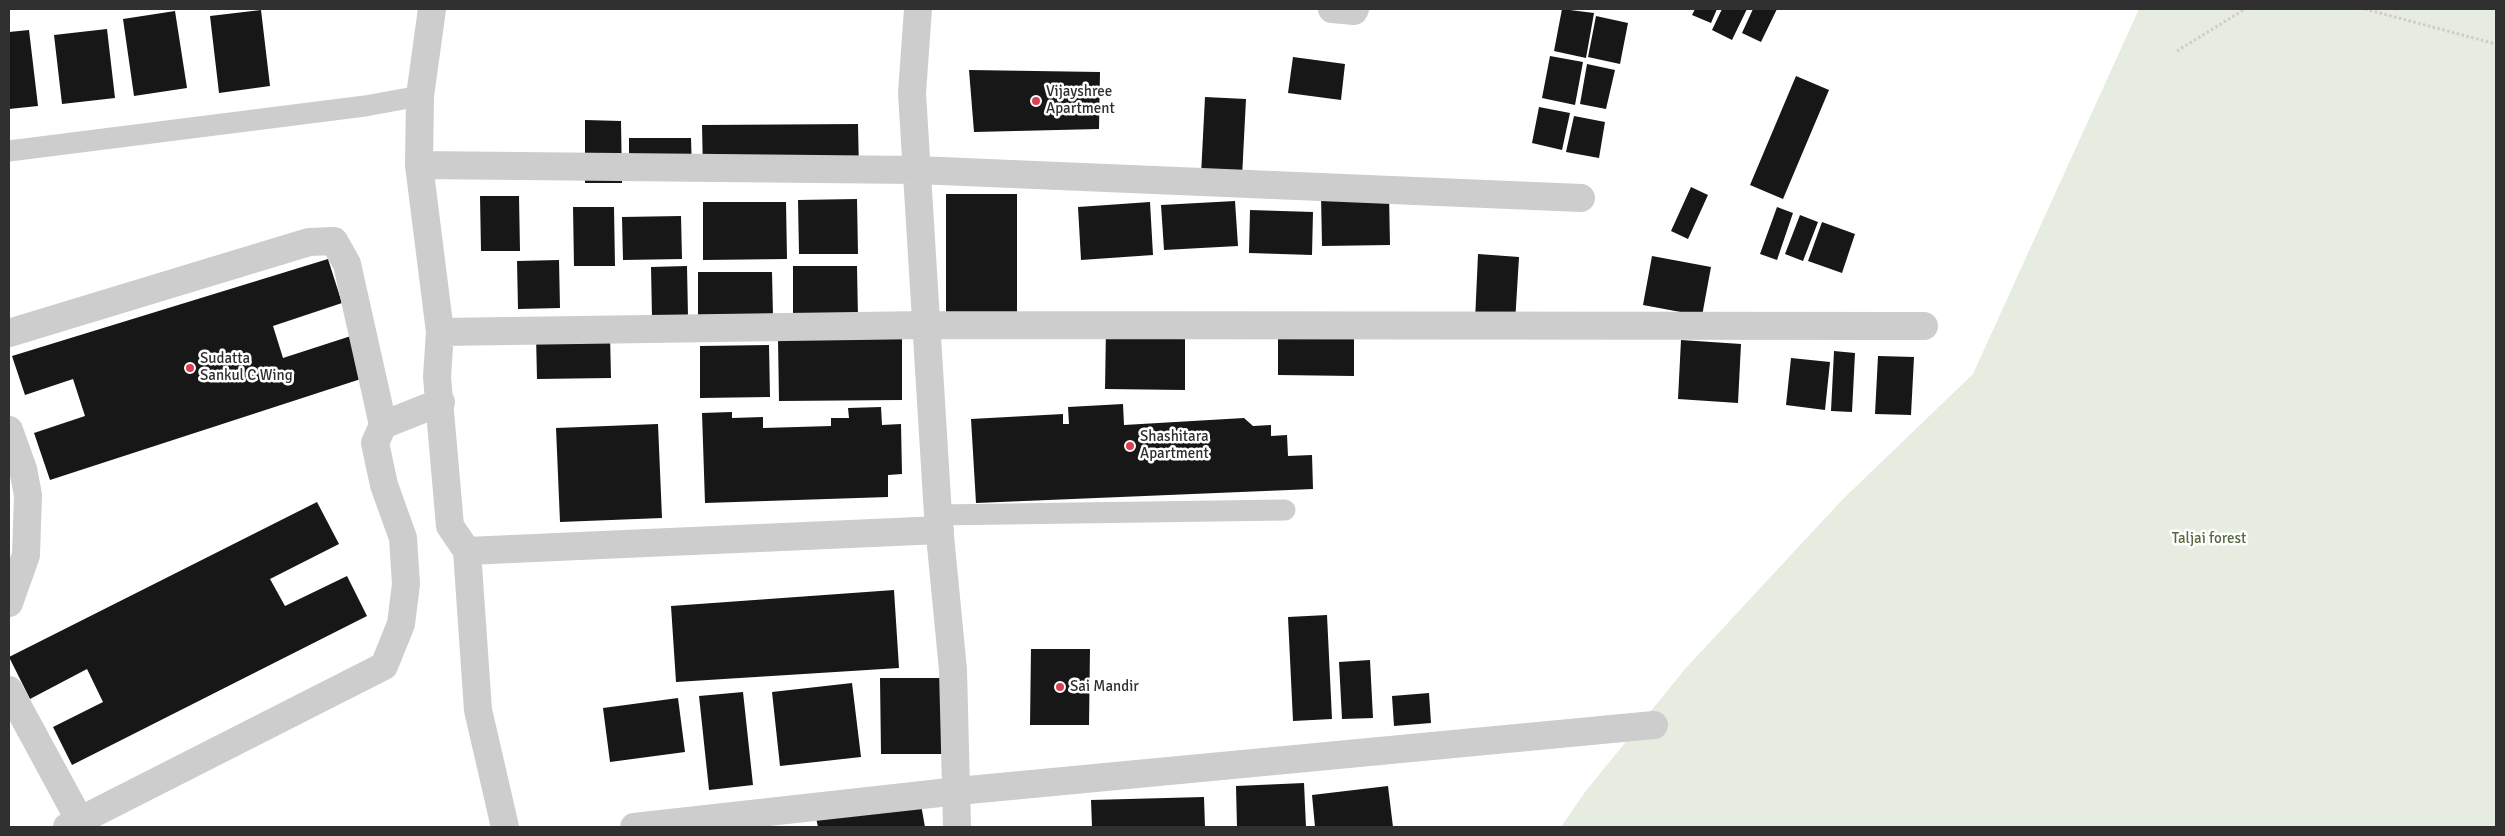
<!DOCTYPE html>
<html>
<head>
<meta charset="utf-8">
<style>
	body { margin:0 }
	#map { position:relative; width:2505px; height:836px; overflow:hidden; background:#fff; font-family:Signika,sans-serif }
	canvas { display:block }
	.frame { position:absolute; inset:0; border:10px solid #303030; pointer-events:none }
</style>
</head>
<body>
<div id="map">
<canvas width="2505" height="836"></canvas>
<div class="frame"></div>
</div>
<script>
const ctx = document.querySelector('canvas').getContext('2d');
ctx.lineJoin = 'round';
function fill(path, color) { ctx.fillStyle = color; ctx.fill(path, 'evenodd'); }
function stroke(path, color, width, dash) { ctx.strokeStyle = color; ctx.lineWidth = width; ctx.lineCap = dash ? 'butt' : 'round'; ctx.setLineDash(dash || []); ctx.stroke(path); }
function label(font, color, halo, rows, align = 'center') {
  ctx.font = font + ' Signika,sans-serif'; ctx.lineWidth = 5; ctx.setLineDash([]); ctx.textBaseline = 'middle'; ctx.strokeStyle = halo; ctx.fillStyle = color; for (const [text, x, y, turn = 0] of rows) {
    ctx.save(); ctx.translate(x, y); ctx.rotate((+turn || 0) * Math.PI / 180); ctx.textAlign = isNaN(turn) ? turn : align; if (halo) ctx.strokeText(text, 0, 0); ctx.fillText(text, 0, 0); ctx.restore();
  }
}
const green = new Path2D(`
	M 2139,9 L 2496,9 L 2496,827 L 1561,827 L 1585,792 L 1685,669 L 1842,500 L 1973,374 Z`);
const building = new Path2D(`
	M 1562,9 L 1594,13 L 1586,58 L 1554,51 Z
	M 1695,9 L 1717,9 L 1711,23 L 1692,15 Z
	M 1722,9 L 1747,9 L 1732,40 L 1712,30 Z
	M 1753,9 L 1777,9 L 1761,42 L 1742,33 Z
	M 261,10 L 270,86 L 219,93 L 210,16 Z
	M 175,11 L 187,88 L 134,96 L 123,19 Z
	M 1596,16 L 1628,23 L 1620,64 L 1588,57 Z
	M 107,29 L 115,98 L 62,104 L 54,35 Z
	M 29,30 L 38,106 L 9,109 L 9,32 Z
	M 1550,56 L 1583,62 L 1575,105 L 1542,98 Z
	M 1293,57 L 1345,64 L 1341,100 L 1288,93 Z
	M 1587,64 L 1615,70 L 1606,109 L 1580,104 Z
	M 969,70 L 1100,72 L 1099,129 L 974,132 Z
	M 1796,76 L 1829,90 L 1783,199 L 1750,185 Z
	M 1205,97 L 1246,99 L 1242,177 L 1201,175 Z
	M 1539,107 L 1570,113 L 1562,150 L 1532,143 Z
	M 1574,116 L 1605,122 L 1599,158 L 1566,152 Z
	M 585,120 L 621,121 L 622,183 L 585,183 Z
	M 858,124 L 859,171 L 703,173 L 702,125 Z
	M 629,138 L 691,138 L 692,171 L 629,172 Z
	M 1691,187 L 1708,195 L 1688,239 L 1671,231 Z
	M 946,194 L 1017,194 L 1017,317 L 946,317 Z
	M 1321,194 L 1389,194 L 1390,245 L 1322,246 Z
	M 480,196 L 519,196 L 520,251 L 481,251 Z
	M 857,199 L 858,254 L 799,254 L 798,200 Z
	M 1235,201 L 1238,246 L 1164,250 L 1161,205 Z
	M 703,202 L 786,202 L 787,259 L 703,260 Z
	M 1150,202 L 1153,255 L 1081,260 L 1078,207 Z
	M 573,207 L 614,207 L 615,266 L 574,266 Z
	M 1777,207 L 1793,213 L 1777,260 L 1760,254 Z
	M 1250,210 L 1313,212 L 1312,255 L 1249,253 Z
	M 1800,215 L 1818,222 L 1803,261 L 1785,254 Z
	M 681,216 L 682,259 L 623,260 L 622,217 Z
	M 1822,222 L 1855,234 L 1842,273 L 1808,261 Z
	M 1478,254 L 1519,257 L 1515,323 L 1475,321 Z
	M 1652,256 L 1711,267 L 1702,316 L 1643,305 Z
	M 328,259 L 342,303 L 273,326 L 283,358 L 354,335 L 367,377 L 50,480 L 34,433 L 85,416 L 73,379 L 25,395 L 12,356 Z
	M 559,260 L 560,308 L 518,309 L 517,261 Z
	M 687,266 L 688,317 L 652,318 L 651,267 Z
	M 793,266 L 857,266 L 858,319 L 793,320 Z
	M 698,272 L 772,272 L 773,316 L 698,316 Z
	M 1106,328 L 1185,329 L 1185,390 L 1105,389 Z
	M 1278,331 L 1354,331 L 1354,376 L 1278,375 Z
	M 610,334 L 611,378 L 537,379 L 536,335 Z
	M 902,338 L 902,400 L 779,401 L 778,339 Z
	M 1681,340 L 1741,344 L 1738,403 L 1678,399 Z
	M 769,345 L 770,397 L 700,398 L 700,346 Z
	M 1834,351 L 1855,353 L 1852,412 L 1831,411 Z
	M 1878,356 L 1914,357 L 1911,415 L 1875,414 Z
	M 1791,358 L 1830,362 L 1825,410 L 1786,405 Z
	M 1123,404 L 1124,425 L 1244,418 L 1253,426 L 1271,425 L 1271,436 L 1287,435 L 1288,456 L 1312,455 L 1313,489 L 976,503 L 971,419 L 1063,414 L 1063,424 L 1069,424 L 1068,407 Z
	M 881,407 L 882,425 L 901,424 L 902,474 L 888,475 L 888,497 L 705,503 L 702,413 L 732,412 L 732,418 L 763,417 L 763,428 L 831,426 L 831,418 L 849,418 L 848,408 Z
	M 658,424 L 662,518 L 560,522 L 556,428 Z
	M 317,502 L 339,544 L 270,579 L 285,606 L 347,576 L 367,616 L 72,765 L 53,727 L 103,702 L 87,669 L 30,699 L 9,657 Z
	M 894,590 L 899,668 L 676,682 L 671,606 Z
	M 1327,615 L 1332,719 L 1293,721 L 1288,617 Z
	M 1031,649 L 1090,649 L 1089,725 L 1030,725 Z
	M 1370,660 L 1373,718 L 1342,719 L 1339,662 Z
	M 880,678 L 940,678 L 942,754 L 881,754 Z
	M 852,683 L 861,757 L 780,766 L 772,692 Z
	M 743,692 L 753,785 L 709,790 L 699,696 Z
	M 1429,693 L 1431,723 L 1394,726 L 1392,696 Z
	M 678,698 L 685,752 L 610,762 L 603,708 Z
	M 1304,783 L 1306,827 L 1237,827 L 1236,786 Z
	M 1388,786 L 1393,827 L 1315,827 L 1312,795 Z
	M 1204,797 L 1205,827 L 1092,827 L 1091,800 Z
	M 920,799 L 925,827 L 818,827 L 816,818 Z`);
const path = new Path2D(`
	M 2365,9 L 2496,44
	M 2177,51 L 2245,9`);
const service = new Path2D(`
	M 9,151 L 365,106 L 420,96
	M 938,515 L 1285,510`);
const minor = new Path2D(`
	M 432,9 L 420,96 L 419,165 L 440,332 L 437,377 L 450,526 L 467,551 L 478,710 L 505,827
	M 918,9 L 912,93 L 938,515 L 953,670 L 957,827
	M 1332,9 L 1354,11 L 1355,9
	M 419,165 L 917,170 L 1581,198
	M 440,332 L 926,325 L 1924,326
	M 9,333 L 309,242 L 334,241 L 347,264 L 383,425
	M 9,430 L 23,469 L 28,495 L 26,555 L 9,603
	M 467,551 L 940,530
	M 9,690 L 80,821
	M 67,827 L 384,666 L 401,624 L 406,584 L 403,538 L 384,485 L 375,443 L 383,425 L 441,402
	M 634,827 L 958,791 L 1654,725`);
const markers = [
	[1036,101,5,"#d84152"],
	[190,368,5,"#d84152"],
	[1130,446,5,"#d84152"],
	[1060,687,5,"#d84152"]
];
const poiNames = [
	["Vijayshree",1046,92],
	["Apartment",1046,109],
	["Sudatta",200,359],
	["Sankul C Wing",200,376],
	["Shashitara",1140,437],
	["Apartment",1140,454],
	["Sai Mandir",1070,687]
];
const parkNames = [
	["Taljai forest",2209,539]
];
fill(green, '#e6ecdf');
fill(building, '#171717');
stroke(path, '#cdcdcd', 3, [2.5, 2.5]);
stroke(service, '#cdcdcd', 21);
stroke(minor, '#cdcdcd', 28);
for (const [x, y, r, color] of markers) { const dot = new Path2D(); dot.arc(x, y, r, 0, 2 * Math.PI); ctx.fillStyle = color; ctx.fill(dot); stroke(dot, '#fff', 2); }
label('15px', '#303030', '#fff', poiNames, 'left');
label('15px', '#556940', '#fff', parkNames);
</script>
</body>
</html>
